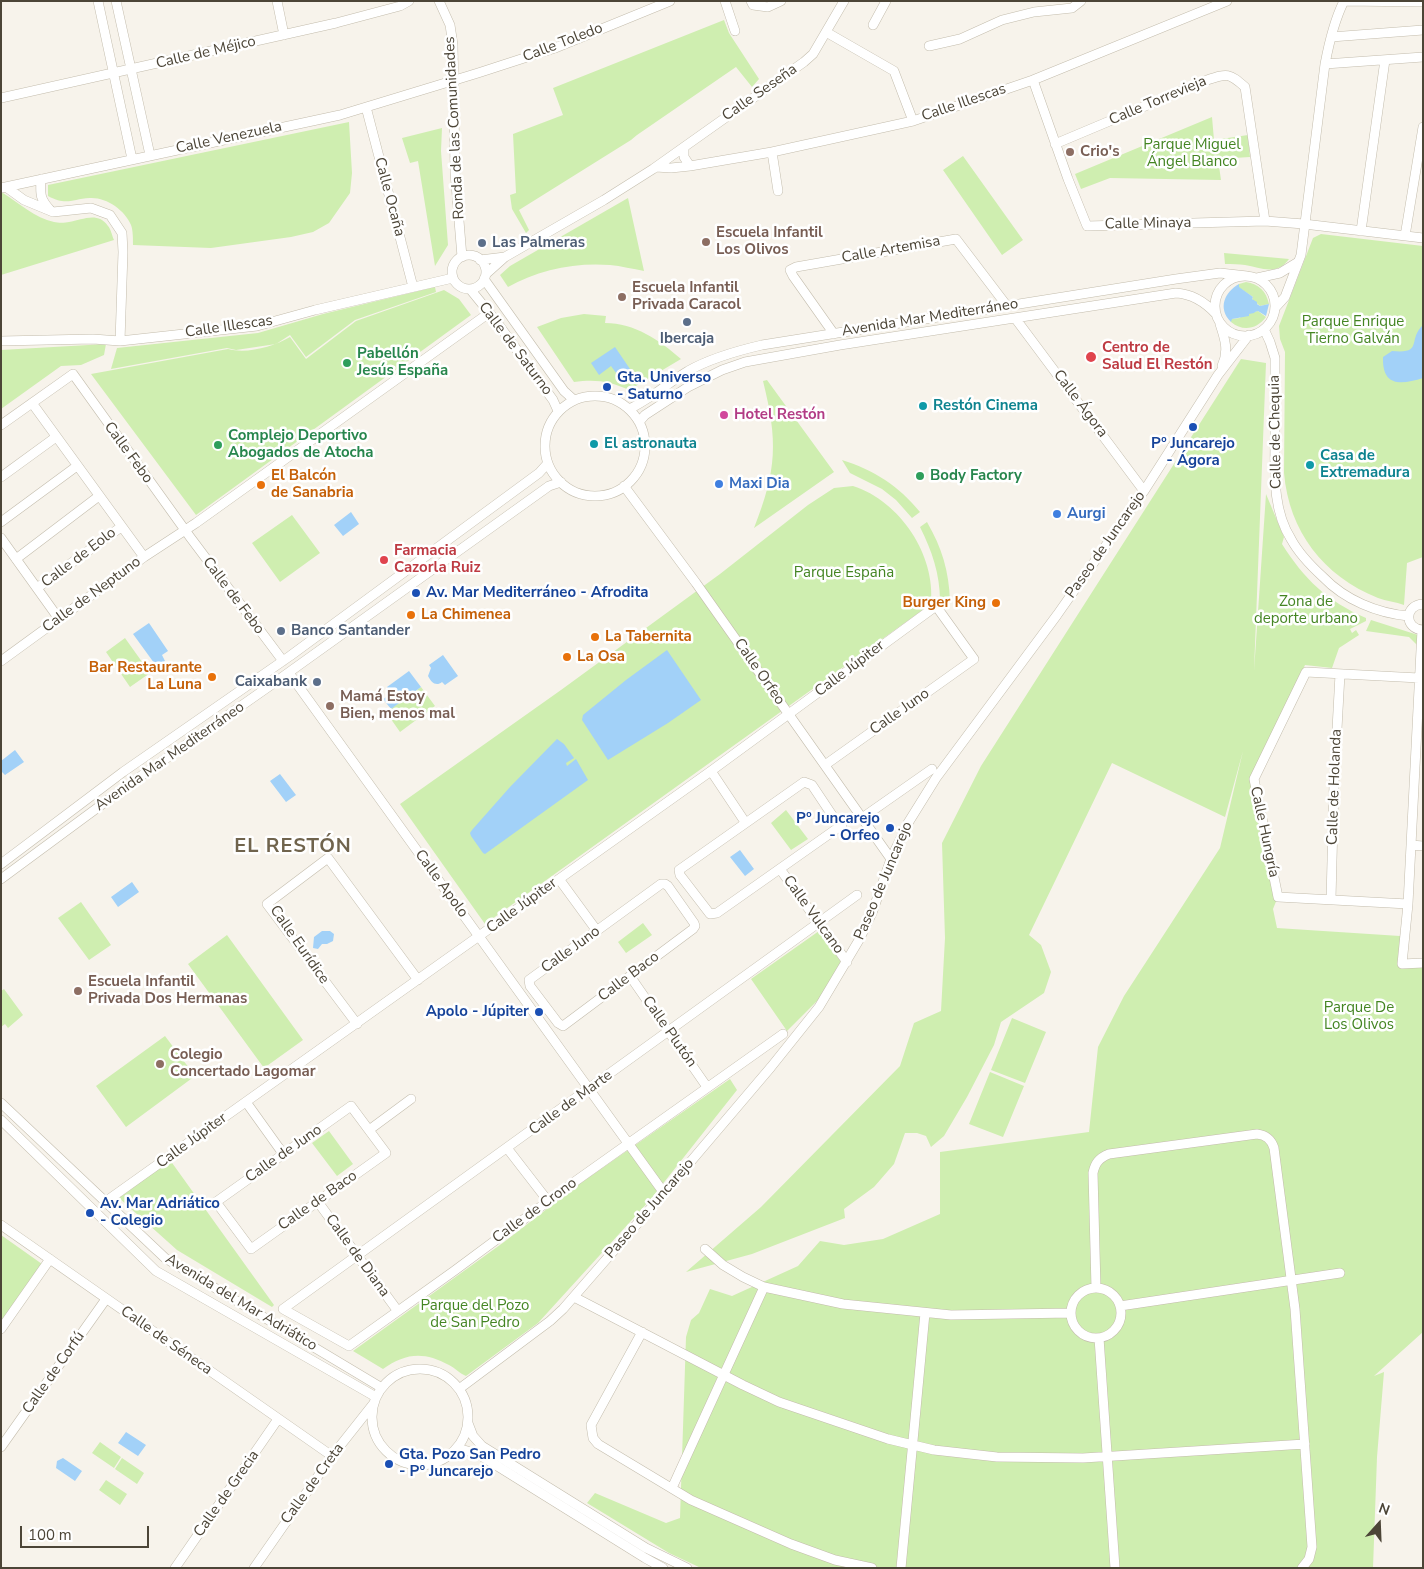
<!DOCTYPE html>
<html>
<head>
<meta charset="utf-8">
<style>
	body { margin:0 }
	#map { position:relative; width:1424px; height:1569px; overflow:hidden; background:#f7f3eb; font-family:"Nunito Sans",sans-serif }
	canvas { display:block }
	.frame { position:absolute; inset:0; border:2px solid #4c4537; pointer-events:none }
	.north { position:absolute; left:1354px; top:1499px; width:50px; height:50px; -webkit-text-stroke:4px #fff; paint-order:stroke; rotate:20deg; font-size:14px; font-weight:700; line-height:20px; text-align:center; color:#4c4537 }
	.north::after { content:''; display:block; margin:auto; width:18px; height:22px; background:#4c4537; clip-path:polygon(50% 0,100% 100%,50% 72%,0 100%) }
	.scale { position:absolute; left:20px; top:1526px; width:129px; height:22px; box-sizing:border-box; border:2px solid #4c4537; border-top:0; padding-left:6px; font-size:15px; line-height:18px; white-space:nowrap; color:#4c4537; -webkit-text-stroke:4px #fff; paint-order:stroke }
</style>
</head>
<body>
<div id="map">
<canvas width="1424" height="1569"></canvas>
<div class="frame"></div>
<div class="north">N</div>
<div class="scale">100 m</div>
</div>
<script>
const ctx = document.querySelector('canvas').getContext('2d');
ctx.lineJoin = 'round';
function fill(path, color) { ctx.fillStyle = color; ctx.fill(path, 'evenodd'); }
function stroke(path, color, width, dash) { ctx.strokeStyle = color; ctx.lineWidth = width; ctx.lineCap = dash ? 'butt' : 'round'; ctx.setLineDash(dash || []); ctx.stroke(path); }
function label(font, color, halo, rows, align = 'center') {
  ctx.font = font + ' "Nunito Sans",sans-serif'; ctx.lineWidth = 5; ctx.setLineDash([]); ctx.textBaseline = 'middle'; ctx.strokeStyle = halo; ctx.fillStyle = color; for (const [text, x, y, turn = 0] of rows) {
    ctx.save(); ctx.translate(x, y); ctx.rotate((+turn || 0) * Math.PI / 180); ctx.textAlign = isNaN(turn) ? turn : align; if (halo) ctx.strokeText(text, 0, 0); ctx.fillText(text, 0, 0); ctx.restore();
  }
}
const green = new Path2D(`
	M 724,20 L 729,33 L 759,79 L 752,87 L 736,67 L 637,135 L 631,140 L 519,210 L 529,230 L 526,233 L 512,209 L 510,195 L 516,193 L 513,134 L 563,115 L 553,88 Z
	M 1212,117 L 1214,140 L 1248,135 L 1250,157 L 1218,159 L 1221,180 L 1110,178 L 1081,189 L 1075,174 Z
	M 349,122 L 352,173 L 350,193 L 329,223 L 313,232 L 291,237 L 211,248 L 133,245 C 133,239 133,230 131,225 C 125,210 106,197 90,198 C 71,199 67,206 48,196 L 48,185 Z
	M 442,128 L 441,151 L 448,245 L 435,266 L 418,161 L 410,163 L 402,138 Z
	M 963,156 L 1023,240 L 1002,255 L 943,170 Z
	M 1,193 L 3,193 C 19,203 35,218 54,222 C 58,223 65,223 69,222 C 82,220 98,211 108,226 C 111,229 112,236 114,240 L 1,275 Z
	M 628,198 L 644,271 C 633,269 621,266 610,265 C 576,262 537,270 508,287 L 500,275 L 510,266 Z
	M 1321,234 L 1423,246 L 1423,557 L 1407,563 L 1404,605 C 1396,602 1386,601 1378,598 C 1323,576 1289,531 1284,473 L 1285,352 L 1280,339 L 1279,326 L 1313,238 Z
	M 1224,253 L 1289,259 C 1277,276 1261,268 1245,265 C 1239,264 1232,264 1225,264 Z
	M 1246,282 C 1259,284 1266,291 1269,304 L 1260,306 L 1252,299 L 1253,297 L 1238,287 L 1239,284 Z
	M 435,287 L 436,292 L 355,320 L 306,357 L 290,335 L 276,344 L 236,350 L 227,348 L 111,369 L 117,348 L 258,333 L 323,314 Z
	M 444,290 L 459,299 L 471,315 L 196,515 L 91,374 L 228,349 C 247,354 273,347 290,337 L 306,359 L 356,321 Z
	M 1258,311 L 1266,317 C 1257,329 1243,332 1231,322 L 1231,319 L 1240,318 L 1241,316 L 1249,316 L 1249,313 Z
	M 584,314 L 606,316 L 605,323 C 635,323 659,340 681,359 L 629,390 C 610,381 595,379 574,382 L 537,327 L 561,318 Z
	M 106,344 L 104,355 L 81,365 L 61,366 L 1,409 L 1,350 Z
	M 1241,359 L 1266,363 L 1254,671 L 1266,494 L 1284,537 L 1282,544 C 1304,579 1327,601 1366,618 L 1366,621 L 1350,629 L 1352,633 L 1356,630 L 1359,635 L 1339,648 L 1332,668 L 1305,665 L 1255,771 L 1277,899 L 1273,909 L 1277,928 L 1400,936 L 1400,966 L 1423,967 L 1423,1332 L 1374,1376 L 1384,1372 L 1377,1457 L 1373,1568 L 701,1568 L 669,1553 L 587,1503 L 595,1493 L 666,1523 L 680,1518 L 686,1337 L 691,1320 L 699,1313 L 710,1289 L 732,1296 L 798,1266 L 820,1241 L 844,1245 L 883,1239 L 940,1214 L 940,1152 L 1089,1132 L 1098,1047 L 1124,996 L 1220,848 L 1243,751 L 1225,817 L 1112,763 L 1029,935 L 1041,945 L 1051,972 L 1044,993 L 1001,1022 L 994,1045 L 967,1097 L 944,1136 L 931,1147 L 926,1136 L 917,1133 L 905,1133 L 894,1164 L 874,1187 L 844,1209 L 845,1218 L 752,1254 L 686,1272 L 761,1207 L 900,1066 L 914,1023 L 941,1011 L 945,938 L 942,843 L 981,766 Z
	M 767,380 L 834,472 L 754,528 C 777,470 778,441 763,381 Z
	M 842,460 C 874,470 899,486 920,512 L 912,518 L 896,500 L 882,489 L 850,473 Z
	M 853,486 C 900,501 936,555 931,604 L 485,924 L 400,804 L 561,690 L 720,574 L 808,505 L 834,488 Z
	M 292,515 L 320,553 L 280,582 L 252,543 Z
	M 927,522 C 942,548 949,571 950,601 L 940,601 C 940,574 932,551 920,527 Z
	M 1371,620 L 1418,635 L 1417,645 L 1409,637 L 1366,631 Z
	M 125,638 L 150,673 L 130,687 L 106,652 Z
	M 421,687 L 435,706 L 400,732 L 386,712 Z
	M 786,810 L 808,839 L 791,850 L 771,823 Z
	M 81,902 L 111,945 L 89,960 L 58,918 Z
	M 643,923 L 652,935 L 626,953 L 618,942 Z
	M 819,931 L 841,962 L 818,1000 L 787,1031 L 751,979 Z
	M 227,935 L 303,1040 L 264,1068 L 188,964 Z
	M 4,989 L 23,1015 L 8,1028 L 5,1024 L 1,1027 L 1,991 Z
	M 1012,1018 L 1046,1032 L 1025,1083 L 991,1070 Z
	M 165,1036 L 195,1076 L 126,1127 L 96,1086 Z
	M 990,1072 L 1024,1086 L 1003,1137 L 969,1124 Z
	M 730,1079 L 737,1090 L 650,1200 L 538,1323 L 466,1376 C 459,1373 455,1368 449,1365 C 424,1351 405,1353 383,1369 L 353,1351 L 504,1242 L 578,1185 Z
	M 329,1131 L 353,1164 L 337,1176 L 312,1143 Z
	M 170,1160 L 274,1305 L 272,1307 L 177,1250 L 119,1198 Z
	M 1,1235 L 42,1264 L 1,1322 Z
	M 100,1442 L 121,1457 L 114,1468 L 92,1453 Z
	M 122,1458 L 144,1473 L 137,1484 L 115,1469 Z
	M 106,1480 L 127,1494 L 120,1505 L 99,1490 Z`);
const water = new Path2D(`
	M 1239,284 L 1239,287 L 1253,297 L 1252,299 L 1257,302 L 1257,304 L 1260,306 L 1269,304 L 1266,316 L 1258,311 L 1255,312 L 1254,313 L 1249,314 L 1249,316 L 1232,319 L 1231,322 C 1217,308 1225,292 1239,284 Z
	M 1423,325 L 1423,378 C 1401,385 1382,387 1383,357 L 1392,351 C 1424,354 1407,340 1423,325 Z
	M 615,347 L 630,369 L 619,377 L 611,366 L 599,375 L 591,363 Z
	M 351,512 L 359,524 L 343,536 L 334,525 Z
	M 149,623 L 168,651 L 162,655 L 165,661 L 157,667 L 133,634 Z
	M 667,650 L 701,700 L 668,723 L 608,760 L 582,720 L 583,715 L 626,680 Z
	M 443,655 L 458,676 L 445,685 L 442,682 C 436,687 431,682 428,676 L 431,668 L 429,665 Z
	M 409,671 L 421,687 L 391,709 L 383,699 L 391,694 L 387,687 Z
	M 557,739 L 564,744 L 574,758 L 566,763 L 567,766 L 576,759 L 588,780 L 485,854 L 483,853 L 471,836 L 470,833 L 472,830 L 510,787 Z
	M 15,750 L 24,762 L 5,775 L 1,771 L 1,761 Z
	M 280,774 L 296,795 L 286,802 L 270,781 Z
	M 740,850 L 754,869 L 745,876 L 730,857 Z
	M 132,882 L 139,892 L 118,907 L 111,897 Z
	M 322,931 L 330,931 L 334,934 L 333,941 L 327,944 L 322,944 L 318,949 L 313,948 L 314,937 Z
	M 126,1432 L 146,1445 L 138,1456 L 118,1443 Z
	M 63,1458 L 82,1471 L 75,1481 L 56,1468 L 57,1461 Z`);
const minor = new Path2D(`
	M 98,1 L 132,159
	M 116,1 L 150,155
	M 277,1 L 284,35
	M 439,1 L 450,25 L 453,45 L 455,172 L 462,257
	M 725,1 L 735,31
	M 751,1 L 753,5 L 768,7 L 781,1
	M 1344,1 L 1423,2
	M 873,25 L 886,1
	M 826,32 L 894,71 L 913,121
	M 1331,37 L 1423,30
	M 929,46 L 960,39 L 1002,20 L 1034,12 L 1072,8 L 1081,1
	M 1325,64 L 1423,57
	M 1033,80 L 1068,179 L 1087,226 L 1265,221 L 1304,224 L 1423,238
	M 1,98 L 336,23 L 400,6 L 409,1
	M 366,107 L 413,287
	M 1055,144 L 1207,80 C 1228,73 1229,73 1245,87 L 1265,221
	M 684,147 L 684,157 L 690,166
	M 772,152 L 778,191
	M 656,167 L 671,168 L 690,166 L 772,152 L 913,121 L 1033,80 L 1227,1
	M 41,179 C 40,195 40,199 51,211
	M 6,187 L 24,200 L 53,212 L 91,208 L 110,215 L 122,233 L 123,252 L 120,341
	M 1,188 L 340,115 L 478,73 L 555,48 L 670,1
	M 1361,231 L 1385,60
	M 1405,236 L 1423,127
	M452 272a17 17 0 1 1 34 0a17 17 0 1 1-34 0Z
	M 480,260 L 505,257
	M 486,274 L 505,257 L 604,200 L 653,169 L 804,62 L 813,54 L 844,1
	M1215 306a30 30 0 1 1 60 0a30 30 0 1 1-60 0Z
	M 1257,278 L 1280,273 L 1298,262
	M 484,279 L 564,391 L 574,400
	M 470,289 L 496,321 L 553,400 L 558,411
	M 1275,308 L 1285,297 L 1301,255 L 1325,64 C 1329,43 1334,21 1344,1
	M 1015,318 L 1144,491
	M 1220,324 C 1225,339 1229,351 1222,366
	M 1264,329 L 1270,342 L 1275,358 C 1275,385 1275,412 1275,438 C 1275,472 1272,509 1291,539 C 1299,554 1311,566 1323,577 C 1345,600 1377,613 1408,616
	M 834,334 L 793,276 L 790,270 L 796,267 L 956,239 L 1007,306
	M 1,341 L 93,339 L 120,341 L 257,326 L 315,310 L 453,278
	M545 446a50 50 0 1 1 100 0a50 50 0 1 1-100 0Z
	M 32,403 L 144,557
	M 629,409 C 649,400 668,383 688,371 C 711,358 736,351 762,345 L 1176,279 L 1220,273 L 1247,276
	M 639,422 L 645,415 L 688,387 L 722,370 L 745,362 L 840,345 L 1176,293 C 1193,294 1205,302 1216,314
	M 1,425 L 73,374 L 190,537 L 283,661
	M 1,477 L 56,437
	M 624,486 L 696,583 L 891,859
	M 1,522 L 77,466
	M 1,538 L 59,619
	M 16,559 L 99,496
	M 37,588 L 121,527
	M 1423,604 C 1404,605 1404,629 1423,630
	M 1422,630 L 1408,904 L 1402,964 L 1423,963
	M 1,661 L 144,557 L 196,523 L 489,313
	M 289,673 L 664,1193
	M 711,771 L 745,822
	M 804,782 L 812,785 L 838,824 L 842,825 L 717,913 L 710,914 L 680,875 L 679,870 Z
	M 862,818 L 932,769
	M 1411,845 L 1423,846
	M 1,864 L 123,772 L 290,656 L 539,473 L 548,463
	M 780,869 L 847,962
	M 1,879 L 131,783 L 281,678 L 549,486 L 561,482
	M 559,879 L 597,931
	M 661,884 L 665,884 L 668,886 L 694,923 L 695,926 L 693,929 L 563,1026 L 558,1023 L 530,986 L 529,980 Z
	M 1331,899 L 1334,784 L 1340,674
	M 1408,904 L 1278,897 L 1254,779 L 1306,672 L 1419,678
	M 630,976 L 707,1087
	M 357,1024 L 267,904 L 328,858 L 418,980
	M 783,1034 L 570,1185 L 454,1271 L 349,1346 L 283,1309 L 857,895
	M 246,1102 L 284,1155
	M 1,1103 L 165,1258 L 382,1388
	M 351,1106 L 386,1153 L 251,1249 L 216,1202 Z
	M 1,1120 L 156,1271 L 376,1397
	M 369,1130 L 411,1099
	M 507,1148 L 548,1201
	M 105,1202 L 711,771 L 936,606 L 974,659 L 825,765
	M 318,1202 L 397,1310
	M 1,1225 L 332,1456
	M 705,1249 L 723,1265 L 743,1277 L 764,1287 L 843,1304 L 951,1315 L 1071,1313
	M 1096,1288 L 1093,1173 C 1095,1163 1099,1158 1109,1154 L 1257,1134 C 1266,1135 1271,1139 1274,1148 L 1295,1309 L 1312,1547 L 1309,1559 L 1302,1568
	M1071 1313a25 25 0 1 1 50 0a25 25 0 1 1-50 0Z
	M 574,1297 L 743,1385 L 779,1402 L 888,1439 L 934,1450 L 997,1457 L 1083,1458 L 1305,1444
	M 1120,1306 L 1340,1273
	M 1,1329 L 50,1259
	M 642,1332 L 591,1425 L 593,1438 L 598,1444 L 691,1500 L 791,1544 L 835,1560 L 872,1568
	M 1099,1338 L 1115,1568
	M372 1417a48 48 0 1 1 96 0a48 48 0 1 1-96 0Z
	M 459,1389 L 550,1321 L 563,1309 L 664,1193 L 771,1067 L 819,1007 L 859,940 L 872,913 L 891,859 L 908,823 L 936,778 L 1057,615 L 1144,491 L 1218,375 L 1249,335
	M 468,1423 L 473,1436 L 482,1446 L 646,1548 L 687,1568
	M 1,1447 L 106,1299
	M 457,1448 L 478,1454 L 645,1558 L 663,1568
	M 672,1488 L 764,1287
	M 175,1568 L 278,1419
	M 254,1568 L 332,1456 L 374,1403
	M 901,1568 L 925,1313`);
const markers = [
	[1070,152,5,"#8d6e63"],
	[706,242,5,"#8d6e63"],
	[482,243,5,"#5c6f8a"],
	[622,297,5,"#8d6e63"],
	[687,322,5,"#5c6f8a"],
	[1091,357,6,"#e0444e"],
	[347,363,5,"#2e9e5b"],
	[607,387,5,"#1a4fb4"],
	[923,406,5,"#0f9aa8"],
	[724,415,5,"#d1479c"],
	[1193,427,5,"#1a4fb4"],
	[594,444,5,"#0f9aa8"],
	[218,445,5,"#2e9e5b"],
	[1310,465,5,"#0f9aa8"],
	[920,476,5,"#2e9e5b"],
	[719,484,5,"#3f7fe0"],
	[261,485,5,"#e8710a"],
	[1057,514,5,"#3f7fe0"],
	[384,560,5,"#e0444e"],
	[416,593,5,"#1a4fb4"],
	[996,603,5,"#e8710a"],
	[411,615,5,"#e8710a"],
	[281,631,5,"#5c6f8a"],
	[595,637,5,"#e8710a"],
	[567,657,5,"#e8710a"],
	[212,677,5,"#e8710a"],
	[317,682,5,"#5c6f8a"],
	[330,706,5,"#8d6e63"],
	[890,828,5,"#1a4fb4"],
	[78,991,5,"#8d6e63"],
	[539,1012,5,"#1a4fb4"],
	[160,1064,5,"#8d6e63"],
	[90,1213,5,"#1a4fb4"],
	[389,1464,5,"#1a4fb4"]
];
const streetNames = [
	["Calle Toledo",563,43,-21],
	["Calle de Méjico",206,53,-13],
	["Calle Seseña",760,93,-35],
	["Calle Torrevieja",1158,101,-23],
	["Calle Illescas",964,103,-19],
	["Ronda de las Comunidades",455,128,-93],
	["Calle Venezuela",229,138,-12],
	["Calle Ocaña",389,197,75],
	["Calle Minaya",1148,224,-1],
	["Calle Artemisa",891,250,-10],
	["Avenida Mar Mediterráneo",930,318,-9],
	["Calle Illescas",229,327,-8],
	["Calle de Saturno",515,349,53],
	["Calle Ágora",1080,404,53],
	["Calle de Chequia",1276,432,-91],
	["Calle Febo",128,453,54],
	["Paseo de Juncarejo",1106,545,-55],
	["Calle de Eolo",79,558,-37],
	["Calle de Neptuno",92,595,-36],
	["Calle de Febo",233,596,53],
	["Calle Júpiter",850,669,-37],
	["Calle Orfeo",759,672,55],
	["Calle Juno",900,712,-35],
	["Avenida Mar Mediterráneo",170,757,-35],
	["Calle de Holanda",1335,787,-88],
	["Calle Hungría",1264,832,78],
	["Paseo de Juncarejo",884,881,-67],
	["Calle Apolo",441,884,54],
	["Calle Júpiter",522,906,-36],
	["Calle Vulcano",813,915,54],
	["Calle Eurídice",299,945,55],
	["Calle Juno",571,950,-36],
	["Calle Baco",629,977,-37],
	["Calle Plutón",669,1032,55],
	["Calle de Marte",571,1103,-36],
	["Calle Júpiter",192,1141,-36],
	["Calle de Juno",284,1154,-35],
	["Calle de Baco",318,1201,-35],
	["Paseo de Juncarejo",650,1209,-49],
	["Calle de Crono",535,1211,-36],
	["Calle de Diana",357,1256,54],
	["Avenida del Mar Adriático",241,1303,31],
	["Calle de Séneca",166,1341,35],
	["Calle de Corfú",54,1373,-55],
	["Calle de Creta",313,1484,-54],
	["Calle de Grecia",227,1494,-55]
];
const parkNames = [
	["Parque Miguel",1192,145],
	["Ángel Blanco",1192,162],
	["Parque Enrique",1353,322],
	["Tierno Galván",1353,339],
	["Parque España",844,573],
	["Zona de",1306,602],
	["deporte urbano",1306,619],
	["Parque De",1359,1008],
	["Los Olivos",1359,1025],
	["Parque del Pozo",475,1306],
	["de San Pedro",475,1323]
];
const educationNames = [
	["Crio's",1080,152],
	["Escuela Infantil",716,233],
	["Los Olivos",716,250],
	["Escuela Infantil",632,288],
	["Privada Caracol",632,305],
	["Mamá Estoy",340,697],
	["Bien, menos mal",340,714],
	["Escuela Infantil",88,982],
	["Privada Dos Hermanas",88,999],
	["Colegio",170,1055],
	["Concertado Lagomar",170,1072]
];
const serviceNames = [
	["Las Palmeras",492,243],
	["Ibercaja",687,339,"center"],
	["Banco Santander",291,631],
	["Caixabank",307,682,"right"]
];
const healthNames = [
	["Centro de",1102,348],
	["Salud El Restón",1102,365],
	["Farmacia",394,551],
	["Cazorla Ruiz",394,568]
];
const leisureNames = [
	["Pabellón",357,354],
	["Jesús España",357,371],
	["Complejo Deportivo",228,436],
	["Abogados de Atocha",228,453],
	["Body Factory",930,476]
];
const transitNames = [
	["Gta. Universo",617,378],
	["- Saturno",617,395],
	["Pº Juncarejo",1193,444,"center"],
	["- Ágora",1193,461,"center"],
	["Av. Mar Mediterráneo - Afrodita",426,593],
	["Pº Juncarejo",880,819,"right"],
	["- Orfeo",880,836,"right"],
	["Apolo - Júpiter",529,1012,"right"],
	["Av. Mar Adriático",100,1204],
	["- Colegio",100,1221],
	["Gta. Pozo San Pedro",399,1455],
	["- Pº Juncarejo",399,1472]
];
const cultureNames = [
	["Restón Cinema",933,406],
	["El astronauta",604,444],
	["Casa de",1320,456],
	["Extremadura",1320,473]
];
const hotelNames = [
	["Hotel Restón",734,415]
];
const foodNames = [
	["El Balcón",271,476],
	["de Sanabria",271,493],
	["Burger King",986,603,"right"],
	["La Chimenea",421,615],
	["La Tabernita",605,637],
	["La Osa",577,657],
	["Bar Restaurante",202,668,"right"],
	["La Luna",202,685,"right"]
];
const shopNames = [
	["Maxi Dia",729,484],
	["Aurgi",1067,514]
];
const districtNames = [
	["EL RESTÓN",293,847]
];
fill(green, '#cfeeb0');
fill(water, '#a2d1f8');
stroke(minor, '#c3bcac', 10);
stroke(minor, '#fff', 9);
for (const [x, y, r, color] of markers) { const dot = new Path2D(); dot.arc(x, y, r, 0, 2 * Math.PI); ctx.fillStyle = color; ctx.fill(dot); stroke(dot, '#fff', 2); }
label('15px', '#4c4537', '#fff', streetNames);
label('15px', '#448523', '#fff', parkNames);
label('bold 15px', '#785e54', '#fff', educationNames, 'left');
label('bold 15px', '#4e5e75', '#fff', serviceNames, 'left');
label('bold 15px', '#be3a42', '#fff', healthNames, 'left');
label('bold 15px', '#27864d', '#fff', leisureNames, 'left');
label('bold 15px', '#164399', '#fff', transitNames, 'left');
label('bold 15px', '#0d838f', '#fff', cultureNames, 'left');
label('bold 15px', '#b23c85', '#fff', hotelNames, 'left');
label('bold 15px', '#c56008', '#fff', foodNames, 'left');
label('bold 15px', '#366cbe', '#fff', shopNames, 'left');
ctx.letterSpacing = '1px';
label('bold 20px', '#70644d', '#fff', districtNames);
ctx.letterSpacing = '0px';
</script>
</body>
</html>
